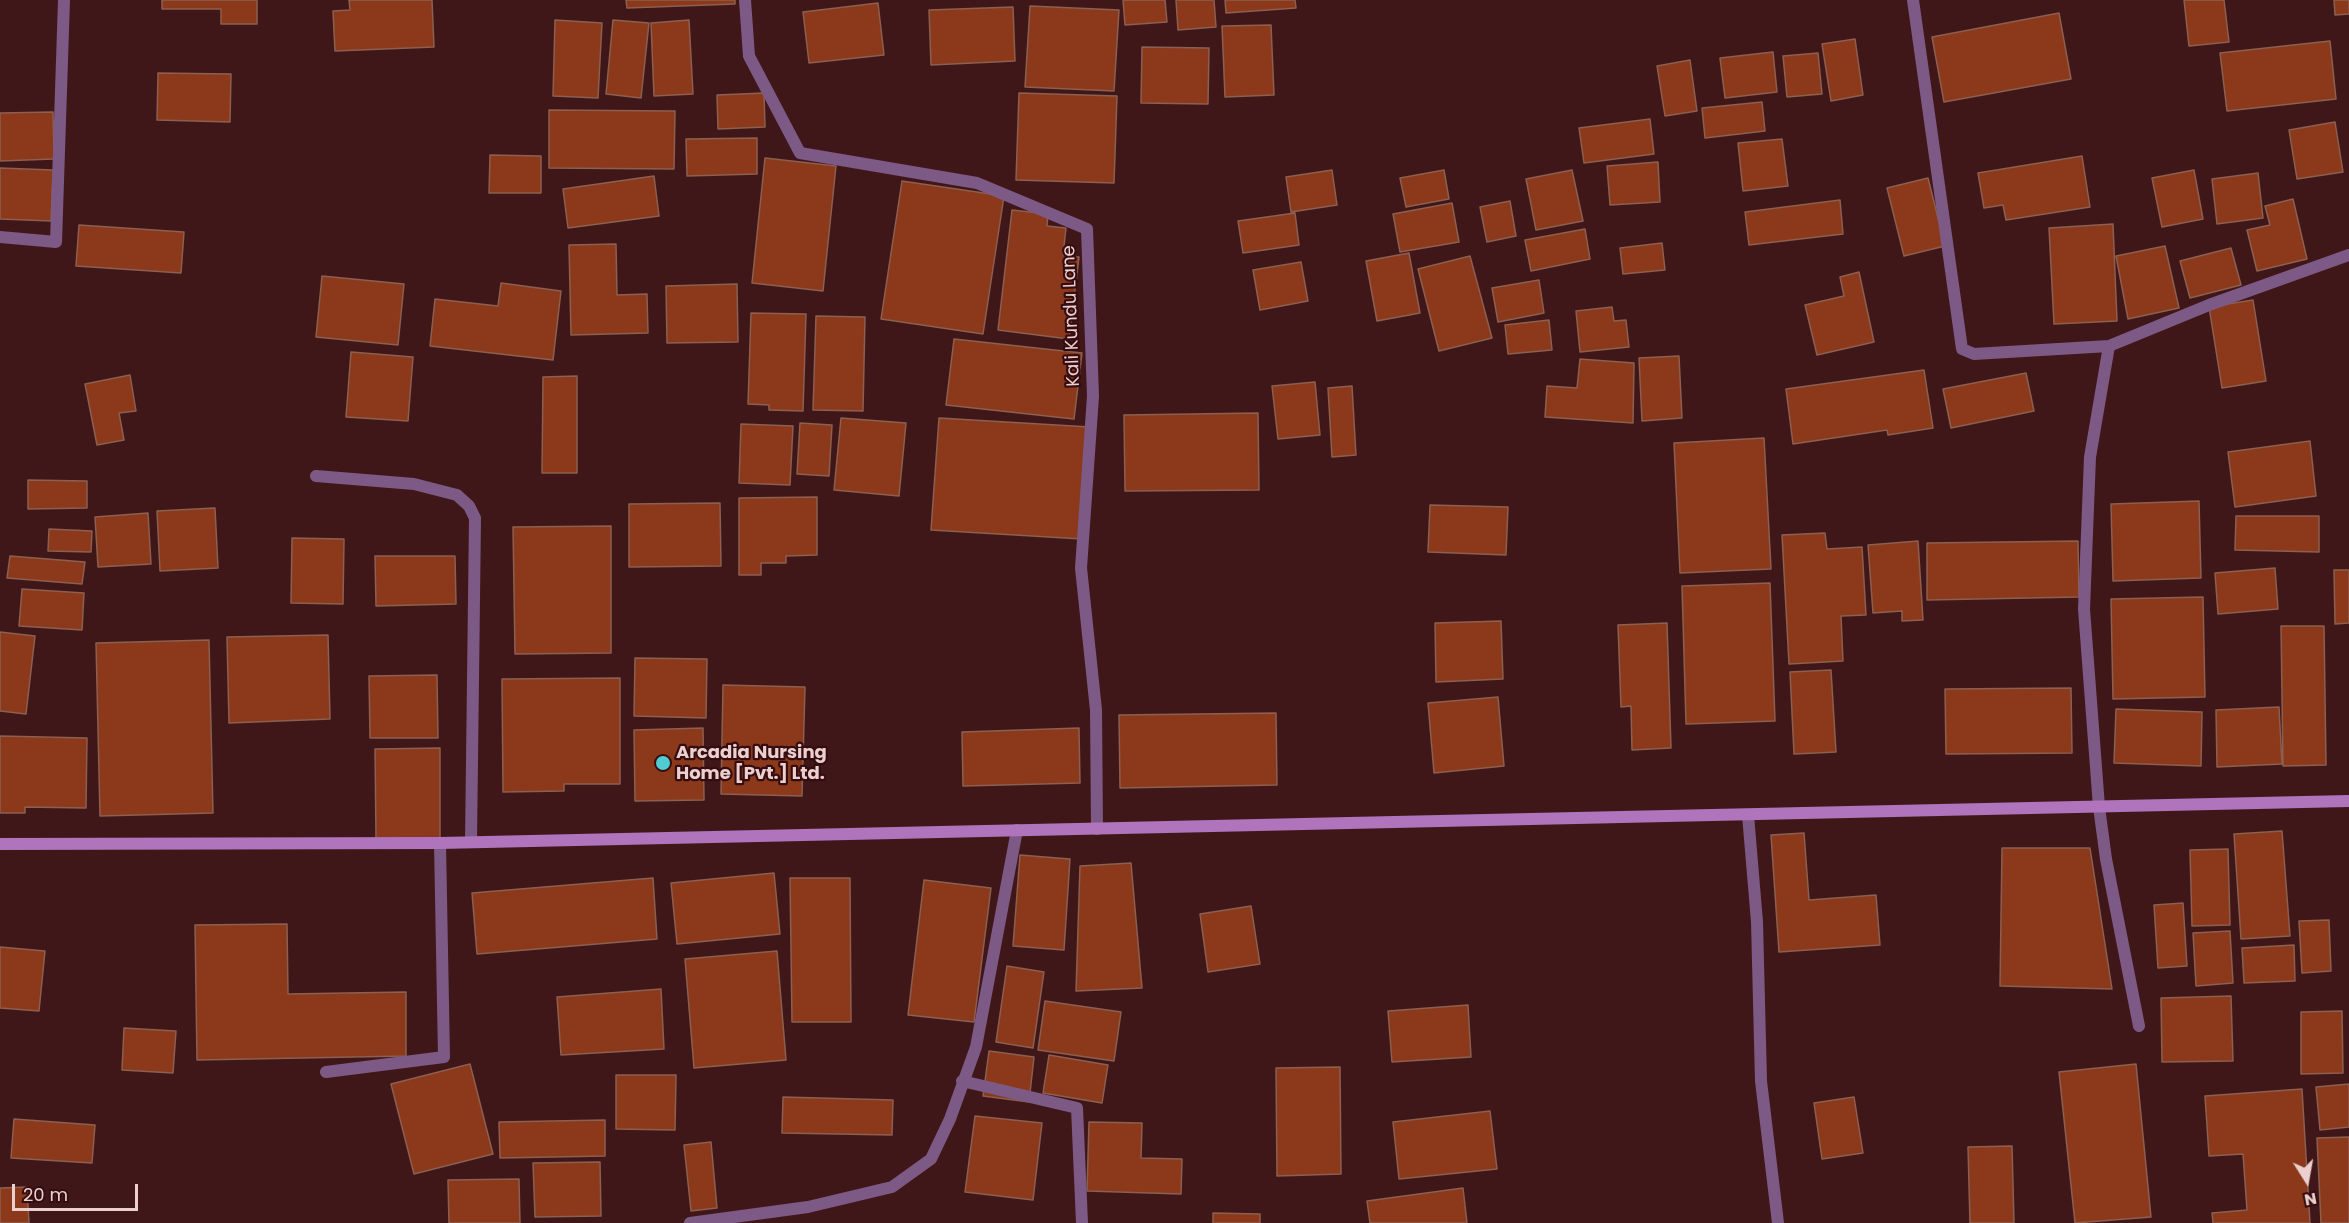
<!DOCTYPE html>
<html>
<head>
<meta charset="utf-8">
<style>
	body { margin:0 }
	#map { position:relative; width:2349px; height:1223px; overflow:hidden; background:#401719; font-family:Poppins,sans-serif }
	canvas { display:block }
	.north { position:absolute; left:2277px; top:1151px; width:60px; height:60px; -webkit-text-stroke:4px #350d10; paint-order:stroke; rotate:169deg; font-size:16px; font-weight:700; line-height:24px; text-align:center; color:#ecd0cf }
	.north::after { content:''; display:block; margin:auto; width:21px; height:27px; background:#ecd0cf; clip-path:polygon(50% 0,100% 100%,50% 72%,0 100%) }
	.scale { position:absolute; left:12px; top:1184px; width:126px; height:27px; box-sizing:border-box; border:3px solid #ecd0cf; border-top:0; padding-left:8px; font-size:18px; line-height:21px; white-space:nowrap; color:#ecd0cf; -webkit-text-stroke:4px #350d10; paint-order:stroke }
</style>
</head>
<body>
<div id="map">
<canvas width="2349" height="1223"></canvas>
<div class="north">N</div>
<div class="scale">20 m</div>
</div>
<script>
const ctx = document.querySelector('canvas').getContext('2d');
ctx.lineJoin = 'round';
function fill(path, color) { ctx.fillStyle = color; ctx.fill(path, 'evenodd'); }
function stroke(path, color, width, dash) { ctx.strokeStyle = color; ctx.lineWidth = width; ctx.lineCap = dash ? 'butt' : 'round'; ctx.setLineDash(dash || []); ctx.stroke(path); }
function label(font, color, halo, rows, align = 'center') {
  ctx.font = font + ' Poppins,sans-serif'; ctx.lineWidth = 4.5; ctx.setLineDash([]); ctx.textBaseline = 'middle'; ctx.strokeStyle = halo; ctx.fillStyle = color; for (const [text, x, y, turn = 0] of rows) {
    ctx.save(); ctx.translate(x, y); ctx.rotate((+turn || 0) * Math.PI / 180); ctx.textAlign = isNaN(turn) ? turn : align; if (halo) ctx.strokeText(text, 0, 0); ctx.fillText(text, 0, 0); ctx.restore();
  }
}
const building = new Path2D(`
	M 162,0 L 257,0 L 257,24 L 221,24 L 221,9 L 162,9 Z
	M 349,0 L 432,0 L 434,47 L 335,51 L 333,11 L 350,10 Z
	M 626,0 L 735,0 L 735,4 L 627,8 Z
	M 1123,0 L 1165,0 L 1167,22 L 1125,25 Z
	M 1176,0 L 1214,0 L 1216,27 L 1178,30 Z
	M 1225,0 L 1295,0 L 1296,8 L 1226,13 Z
	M 2184,0 L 2224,0 L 2229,42 L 2189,46 Z
	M 2334,0 L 2349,0 L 2349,14 L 2335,15 Z
	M 878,3 L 884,55 L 809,63 L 803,12 Z
	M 1030,6 L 1119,10 L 1114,91 L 1025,87 Z
	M 1013,7 L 1015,61 L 931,65 L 929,10 Z
	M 2059,13 L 2071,79 L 1944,102 L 1932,37 Z
	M 555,20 L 602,23 L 598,98 L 553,96 Z
	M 613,20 L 649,23 L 641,98 L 606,94 Z
	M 689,20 L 693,94 L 654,96 L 651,23 Z
	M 1271,25 L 1274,95 L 1225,97 L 1222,26 Z
	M 1855,39 L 1863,95 L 1831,101 L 1822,44 Z
	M 2330,41 L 2336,99 L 2227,111 L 2220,53 Z
	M 1142,47 L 1209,48 L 1208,104 L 1141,103 Z
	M 1773,52 L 1777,92 L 1725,98 L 1720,58 Z
	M 1818,53 L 1822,94 L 1787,97 L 1783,56 Z
	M 1690,60 L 1697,111 L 1665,116 L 1657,66 Z
	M 158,73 L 231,74 L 230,122 L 157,120 Z
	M 764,93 L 765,127 L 718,129 L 717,95 Z
	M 1019,93 L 1117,96 L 1114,183 L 1016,180 Z
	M 1762,102 L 1765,131 L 1705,138 L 1702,108 Z
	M 549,110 L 675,111 L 674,169 L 549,168 Z
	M 53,112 L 54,159 L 0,161 L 0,113 Z
	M 1650,119 L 1654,154 L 1584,163 L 1579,128 Z
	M 2335,122 L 2343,172 L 2297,179 L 2289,130 Z
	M 757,138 L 757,174 L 687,176 L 686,139 Z
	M 1782,139 L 1788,186 L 1743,191 L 1738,143 Z
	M 490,155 L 541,156 L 541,193 L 489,193 Z
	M 2082,156 L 2090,207 L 2006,220 L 2003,205 L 1984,208 L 1978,173 Z
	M 765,158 L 836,166 L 823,291 L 752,283 Z
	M 1658,162 L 1660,202 L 1610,205 L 1607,166 Z
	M 0,168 L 53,170 L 51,221 L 0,219 Z
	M 1332,170 L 1337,205 L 1291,212 L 1286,177 Z
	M 1444,170 L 1449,199 L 1406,207 L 1400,178 Z
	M 1572,170 L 1583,221 L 1536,230 L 1526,179 Z
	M 2194,170 L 2203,219 L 2162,227 L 2152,178 Z
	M 2258,173 L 2263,218 L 2217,224 L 2212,179 Z
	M 654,176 L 659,216 L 568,228 L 563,189 Z
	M 1928,178 L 1945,246 L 1904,256 L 1887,188 Z
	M 902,181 L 1004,196 L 983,334 L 881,319 Z
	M 2293,199 L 2307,259 L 2257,271 L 2247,230 L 2270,225 L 2265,206 Z
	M 1840,200 L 1843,234 L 1749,245 L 1745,212 Z
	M 1510,201 L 1516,236 L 1487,242 L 1480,207 Z
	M 1452,203 L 1459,242 L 1400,252 L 1393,214 Z
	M 1012,210 L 1048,214 L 1047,226 L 1066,228 L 1063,255 L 1079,257 L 1069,339 L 998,330 Z
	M 1295,213 L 1299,245 L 1243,253 L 1238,221 Z
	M 2113,224 L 2117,321 L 2054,324 L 2049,228 Z
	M 79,225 L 184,232 L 181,273 L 76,266 Z
	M 1585,229 L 1590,259 L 1531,271 L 1525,240 Z
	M 1662,243 L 1665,270 L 1623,274 L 1620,248 Z
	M 616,244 L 617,295 L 647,294 L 648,333 L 571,335 L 569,245 Z
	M 2165,246 L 2179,308 L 2128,319 L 2116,256 Z
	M 2231,248 L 2241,285 L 2190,298 L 2180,261 Z
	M 1409,253 L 1420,313 L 1377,321 L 1366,261 Z
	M 1470,256 L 1492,338 L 1439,351 L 1418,269 Z
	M 1301,262 L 1308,301 L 1260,310 L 1253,270 Z
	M 1859,272 L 1874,342 L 1817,355 L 1805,305 L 1844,296 L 1840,277 Z
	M 322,276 L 404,284 L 398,345 L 316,337 Z
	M 1539,280 L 1544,313 L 1498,322 L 1492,288 Z
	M 501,283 L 561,291 L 553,360 L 430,346 L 435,299 L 498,306 Z
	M 737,284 L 738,342 L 667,343 L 666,286 Z
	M 2253,300 L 2266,381 L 2222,388 L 2209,307 Z
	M 1612,307 L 1614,321 L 1626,320 L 1629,347 L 1580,352 L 1576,311 Z
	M 751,313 L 806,314 L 803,411 L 769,410 L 769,405 L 748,404 Z
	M 816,316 L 865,317 L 863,411 L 813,410 Z
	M 1549,320 L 1552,350 L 1508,354 L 1505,325 Z
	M 954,339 L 1082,353 L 1074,419 L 946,405 Z
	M 351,352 L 413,357 L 408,421 L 346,417 Z
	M 1679,356 L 1682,418 L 1642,421 L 1639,358 Z
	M 1580,359 L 1634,363 L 1633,423 L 1545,417 L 1547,386 L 1577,388 Z
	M 1924,370 L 1933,428 L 1888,435 L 1887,430 L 1793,444 L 1786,389 Z
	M 2026,373 L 2034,411 L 1951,428 L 1943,389 Z
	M 130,375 L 136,411 L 119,413 L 124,440 L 97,445 L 85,384 Z
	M 577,376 L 577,473 L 542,473 L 543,377 Z
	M 1315,382 L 1320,435 L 1278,439 L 1272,386 Z
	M 1352,386 L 1356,455 L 1332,457 L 1328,388 Z
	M 1258,413 L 1259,490 L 1125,491 L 1124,415 Z
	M 841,418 L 906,423 L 899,496 L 834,490 Z
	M 939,418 L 1090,427 L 1082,539 L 931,530 Z
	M 800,423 L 832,425 L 829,476 L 797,474 Z
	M 741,424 L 793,426 L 790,485 L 739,483 Z
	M 1764,438 L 1771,569 L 1680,573 L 1674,443 Z
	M 2310,441 L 2316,496 L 2235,507 L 2228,452 Z
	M 28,480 L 87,481 L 87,508 L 28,509 Z
	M 817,497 L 817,555 L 786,556 L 786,563 L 761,563 L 761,575 L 739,575 L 739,498 Z
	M 2199,501 L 2201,578 L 2113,581 L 2111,504 Z
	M 720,503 L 721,566 L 629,567 L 629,504 Z
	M 1430,505 L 1508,507 L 1506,555 L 1428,552 Z
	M 215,508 L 218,568 L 160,571 L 157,511 Z
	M 148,513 L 151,564 L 98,567 L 95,517 Z
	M 2236,516 L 2319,516 L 2319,552 L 2235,550 Z
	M 611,526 L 611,653 L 515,654 L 513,527 Z
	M 49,529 L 92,531 L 91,552 L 48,551 Z
	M 1825,533 L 1827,549 L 1862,547 L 1866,615 L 1841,616 L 1843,661 L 1789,664 L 1782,535 Z
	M 292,538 L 344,539 L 343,604 L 291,603 Z
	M 1918,541 L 1923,620 L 1902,621 L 1902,611 L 1873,613 L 1868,545 Z
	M 2078,541 L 2079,597 L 1927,600 L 1927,543 Z
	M 10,556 L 85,562 L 82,584 L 7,578 Z
	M 375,556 L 455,556 L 456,604 L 376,606 Z
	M 2275,568 L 2278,609 L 2218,614 L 2215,573 Z
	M 2334,570 L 2349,570 L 2349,623 L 2335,624 Z
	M 1770,583 L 1775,721 L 1686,724 L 1682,586 Z
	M 22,589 L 84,593 L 82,630 L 19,626 Z
	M 2203,597 L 2205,697 L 2113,699 L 2111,599 Z
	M 1501,621 L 1503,679 L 1436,682 L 1435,623 Z
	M 1667,623 L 1671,748 L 1632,750 L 1631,706 L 1621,707 L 1618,625 Z
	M 2281,626 L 2324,626 L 2326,765 L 2283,766 Z
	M 0,632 L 35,636 L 26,714 L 0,711 Z
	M 328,635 L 330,719 L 229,723 L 227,637 Z
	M 209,640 L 213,813 L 100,816 L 96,643 Z
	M 635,658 L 707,659 L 706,718 L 634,716 Z
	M 1831,670 L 1836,752 L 1794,754 L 1790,672 Z
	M 437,675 L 438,738 L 370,738 L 369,676 Z
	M 620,678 L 620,784 L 564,784 L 564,791 L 503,792 L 502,679 Z
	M 723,685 L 805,687 L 802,796 L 721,794 Z
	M 2071,688 L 2072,753 L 1946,754 L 1945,689 Z
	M 1498,697 L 1504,766 L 1434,773 L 1428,703 Z
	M 2279,707 L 2282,764 L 2217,767 L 2216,710 Z
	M 2116,709 L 2202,712 L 2201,766 L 2114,763 Z
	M 1276,713 L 1277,785 L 1120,788 L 1119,715 Z
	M 703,728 L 704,800 L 635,801 L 634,730 Z
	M 1079,728 L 1080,783 L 963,786 L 962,732 Z
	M 0,736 L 87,738 L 86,808 L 25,807 L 25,813 L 0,813 Z
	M 440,748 L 440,838 L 376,838 L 375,749 Z
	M 2282,831 L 2290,936 L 2241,939 L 2234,834 Z
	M 1804,833 L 1809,900 L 1876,895 L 1880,945 L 1779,952 L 1771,835 Z
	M 2002,848 L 2090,848 L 2112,989 L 2000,986 Z
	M 2228,849 L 2230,925 L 2192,926 L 2190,850 Z
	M 1020,855 L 1070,859 L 1064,950 L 1013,946 Z
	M 1131,863 L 1142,988 L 1076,991 L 1080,866 Z
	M 774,873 L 780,934 L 677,944 L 671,883 Z
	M 653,878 L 657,939 L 477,954 L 472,893 Z
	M 790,878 L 850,878 L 851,1022 L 792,1022 Z
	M 924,880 L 991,888 L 974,1022 L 908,1015 Z
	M 2183,903 L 2187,966 L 2158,968 L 2154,905 Z
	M 1251,906 L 1260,964 L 1208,972 L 1200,914 Z
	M 2329,920 L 2331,971 L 2302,973 L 2299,921 Z
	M 287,924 L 288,994 L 406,992 L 406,1056 L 197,1060 L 195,925 Z
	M 2230,931 L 2233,983 L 2196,986 L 2193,933 Z
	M 2294,945 L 2295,981 L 2244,983 L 2242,948 Z
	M 0,947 L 45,951 L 39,1011 L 0,1008 Z
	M 777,951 L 786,1060 L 694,1068 L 685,959 Z
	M 1007,966 L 1044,972 L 1033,1048 L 996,1042 Z
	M 661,989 L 664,1049 L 561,1055 L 557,997 Z
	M 2231,996 L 2233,1061 L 2162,1062 L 2161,998 Z
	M 1045,1001 L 1121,1012 L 1114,1061 L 1038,1050 Z
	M 1468,1005 L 1471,1057 L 1392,1062 L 1388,1011 Z
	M 2342,1011 L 2343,1073 L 2301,1074 L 2301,1012 Z
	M 124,1028 L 176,1031 L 173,1073 L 122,1070 Z
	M 989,1051 L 1034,1057 L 1029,1102 L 983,1096 Z
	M 1049,1055 L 1108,1065 L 1102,1103 L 1043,1093 Z
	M 470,1064 L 493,1154 L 414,1174 L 391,1084 Z
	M 2136,1064 L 2151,1217 L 2075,1223 L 2059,1072 Z
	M 1340,1067 L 1341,1174 L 1277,1176 L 1276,1068 Z
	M 616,1075 L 676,1075 L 675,1130 L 616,1129 Z
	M 2349,1084 L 2349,1127 L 2320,1130 L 2316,1087 Z
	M 2302,1089 L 2310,1223 L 2213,1223 L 2212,1213 L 2247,1210 L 2243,1154 L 2209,1156 L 2205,1096 Z
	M 783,1097 L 893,1100 L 892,1135 L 782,1133 Z
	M 1854,1097 L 1863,1153 L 1822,1159 L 1814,1103 Z
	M 1490,1111 L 1497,1169 L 1399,1179 L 1393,1122 Z
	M 975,1116 L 1042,1123 L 1033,1200 L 965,1192 Z
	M 14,1119 L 95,1125 L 92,1163 L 11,1158 Z
	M 605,1120 L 605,1156 L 500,1158 L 499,1122 Z
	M 1089,1122 L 1142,1123 L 1141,1158 L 1182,1159 L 1181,1194 L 1087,1191 Z
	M 2349,1137 L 2349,1223 L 2321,1223 L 2317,1138 Z
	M 711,1142 L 717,1208 L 691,1211 L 684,1145 Z
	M 2012,1146 L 2014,1223 L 1970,1223 L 1968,1147 Z
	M 600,1162 L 601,1216 L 535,1217 L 533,1163 Z
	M 519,1179 L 520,1223 L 449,1223 L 448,1180 Z
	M 27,1187 L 29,1223 L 0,1223 L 0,1188 Z
	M 1463,1188 L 1467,1223 L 1370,1223 L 1367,1201 Z
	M 1213,1213 L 1260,1214 L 1260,1223 L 1213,1223 Z`);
const minor = new Path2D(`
	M 745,0 L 749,56 L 800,153 L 977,183 L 1087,229 L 1093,396 L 1081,568 L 1096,710 L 1097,829
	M 1913,0 L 1962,349 L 1974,354 L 2109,346
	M 0,237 L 56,242 L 64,0
	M 316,476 L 414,484 L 457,495 L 469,506 L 475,518 L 471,842
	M 1748,815 L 1757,922 L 1761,1081 L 1778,1223
	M 2139,1026 L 2106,859 L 2099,807 L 2084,609 L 2090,457 L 2109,346 L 2209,305 L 2349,255
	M 326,1072 L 444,1057 L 440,843
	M 962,1081 L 1077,1108 L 1082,1223
	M 690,1223 L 808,1207 L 892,1187 L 931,1159 L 950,1119 L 976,1047 L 1017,830`);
const secondary = new Path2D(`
	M 0,844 L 440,843 L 2349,801`);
const markers = [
	[663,763,8,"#51ccd3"]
];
const streetNames = [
	["Kali Kundu Lane",1072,316,-92]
];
const poiNames = [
	["Arcadia Nursing",676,753],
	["Home [Pvt.] Ltd.",676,774]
];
fill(building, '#8b391a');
stroke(building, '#8c5f50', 1.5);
stroke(minor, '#7d5986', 12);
stroke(secondary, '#af74bc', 12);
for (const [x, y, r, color] of markers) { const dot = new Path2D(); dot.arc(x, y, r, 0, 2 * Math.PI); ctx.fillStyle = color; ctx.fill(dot); stroke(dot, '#350d10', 2); }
label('18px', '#ecd0cf', '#350d10', streetNames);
label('bold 18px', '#ecd0cf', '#350d10', poiNames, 'left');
</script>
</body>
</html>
